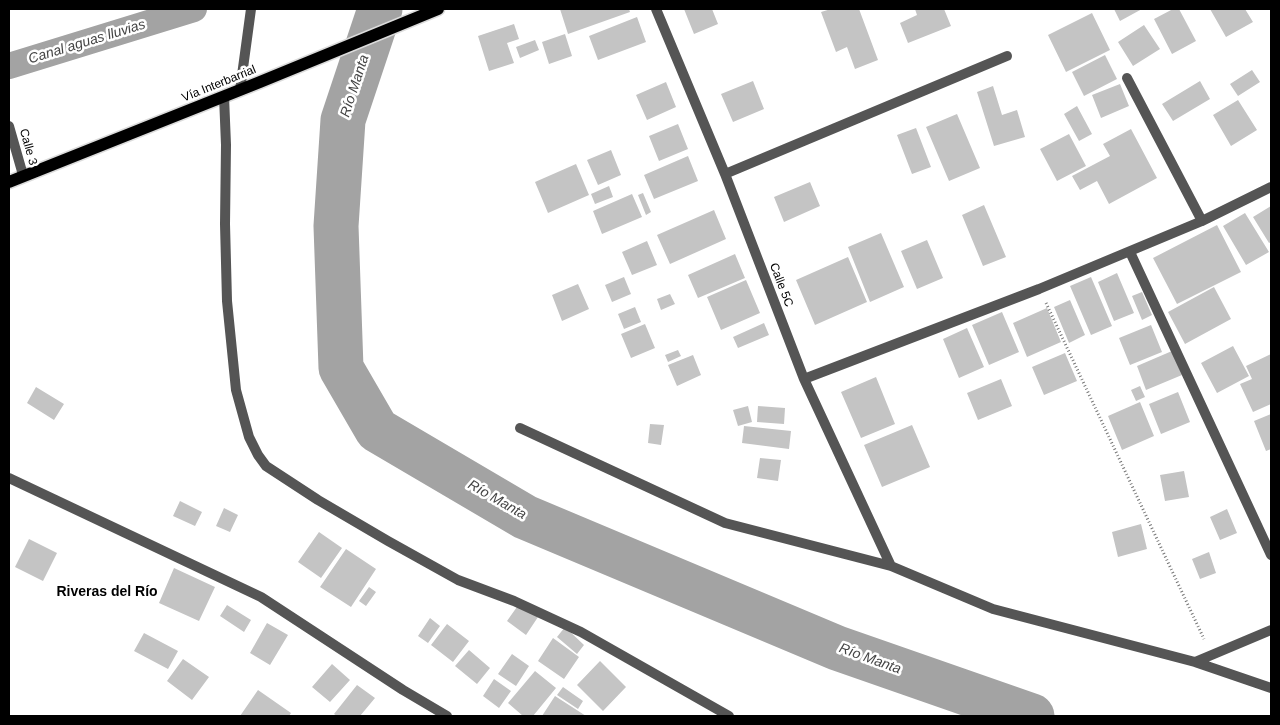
<!DOCTYPE html>
<html>
<head>
<meta charset="utf-8">
<style>
	body { margin:0 }
	#map { position:relative; width:1280px; height:725px; overflow:hidden; background:#fff; font-family:Helvetica,sans-serif }
	canvas { display:block }
	.frame { position:absolute; inset:0; border:10px solid #000; pointer-events:none }
</style>
</head>
<body>
<div id="map">
<canvas width="1280" height="725"></canvas>
<div class="frame"></div>
</div>
<script>
const ctx = document.querySelector('canvas').getContext('2d');
ctx.lineJoin = 'round';
function stroke(path, color, width, dash) { ctx.strokeStyle = color; ctx.lineWidth = width; ctx.lineCap = dash ? 'butt' : 'round'; ctx.setLineDash(dash || []); ctx.stroke(path); }
function fill(path, color) { ctx.fillStyle = color; ctx.fill(path, 'evenodd'); }
function label(font, color, halo, rows, align = 'center') {
  ctx.font = font + ' Helvetica,sans-serif'; ctx.lineWidth = 5; ctx.setLineDash([]); ctx.textBaseline = 'middle'; ctx.strokeStyle = halo; ctx.fillStyle = color; for (const [text, x, y, turn = 0] of rows) {
    ctx.save(); ctx.translate(x, y); ctx.rotate((+turn || 0) * Math.PI / 180); ctx.textAlign = isNaN(turn) ? turn : align; if (halo) ctx.strokeText(text, 0, 0); ctx.fillText(text, 0, 0); ctx.restore();
  }
}
const canal = new Path2D(`
	M 9,66 L 194,9`);
const river = new Path2D(`
	M 380,9 L 343,120 L 336,226 L 341,368 L 377,430 L 525,517 L 837,648 L 1032,716`);
const building = new Path2D(`
	M 560,9 L 629,9 L 630,12 L 568,34 Z
	M 684,9 L 712,9 L 718,24 L 694,34 Z
	M 831,9 L 859,9 L 878,60 L 855,69 L 847,47 L 836,52 L 821,12 Z
	M 915,9 L 944,9 L 951,26 L 908,43 L 900,23 L 917,15 Z
	M 1114,9 L 1142,9 L 1120,21 Z
	M 1173,9 L 1179,9 L 1196,41 L 1172,54 L 1154,19 Z
	M 1210,9 L 1245,9 L 1253,22 L 1226,37 Z
	M 1092,13 L 1110,50 L 1066,72 L 1048,35 Z
	M 637,17 L 646,42 L 598,60 L 589,36 Z
	M 514,24 L 519,39 L 507,43 L 514,63 L 489,71 L 478,36 Z
	M 1144,25 L 1160,49 L 1133,66 L 1118,42 Z
	M 565,34 L 572,56 L 549,64 L 542,42 Z
	M 535,40 L 539,50 L 520,58 L 516,47 Z
	M 1105,55 L 1117,79 L 1084,96 L 1072,72 Z
	M 1252,70 L 1260,82 L 1238,96 L 1230,84 Z
	M 753,81 L 764,109 L 733,122 L 721,94 Z
	M 1200,81 L 1210,99 L 1173,121 L 1162,104 Z
	M 666,82 L 676,107 L 647,120 L 636,95 Z
	M 1120,84 L 1129,106 L 1101,118 L 1092,95 Z
	M 993,86 L 1002,115 L 1017,110 L 1025,137 L 994,146 L 977,92 Z
	M 1238,100 L 1257,130 L 1231,146 L 1213,115 Z
	M 1077,106 L 1092,134 L 1079,141 L 1064,114 Z
	M 957,114 L 980,168 L 949,181 L 926,127 Z
	M 678,124 L 688,149 L 659,161 L 649,136 Z
	M 916,128 L 931,167 L 912,174 L 897,135 Z
	M 1131,129 L 1157,178 L 1109,204 L 1097,181 L 1080,190 L 1072,176 L 1110,156 L 1103,144 Z
	M 1069,134 L 1086,166 L 1057,181 L 1040,149 Z
	M 611,150 L 621,175 L 598,185 L 587,160 Z
	M 688,156 L 698,181 L 654,199 L 644,175 Z
	M 576,164 L 589,195 L 548,213 L 535,182 Z
	M 810,182 L 820,206 L 784,222 L 774,197 Z
	M 609,186 L 613,197 L 595,204 L 591,194 Z
	M 643,193 L 651,212 L 646,215 L 638,195 Z
	M 632,194 L 642,217 L 602,234 L 593,211 Z
	M 984,205 L 1006,257 L 983,266 L 962,215 Z
	M 1271,206 L 1271,242 L 1269,243 L 1253,217 Z
	M 714,210 L 726,239 L 670,264 L 657,235 Z
	M 1245,213 L 1269,252 L 1246,265 L 1223,226 Z
	M 1217,225 L 1241,272 L 1177,304 L 1153,258 Z
	M 881,233 L 904,287 L 870,302 L 848,247 Z
	M 927,240 L 943,278 L 917,289 L 901,251 Z
	M 647,241 L 657,265 L 632,275 L 622,252 Z
	M 735,254 L 745,278 L 698,298 L 688,275 Z
	M 848,257 L 867,302 L 815,325 L 796,280 Z
	M 1117,273 L 1134,313 L 1114,321 L 1098,282 Z
	M 624,277 L 631,294 L 612,302 L 605,285 Z
	M 1091,277 L 1112,326 L 1091,335 L 1070,286 Z
	M 746,280 L 760,313 L 721,330 L 707,297 Z
	M 578,284 L 589,309 L 562,321 L 552,295 Z
	M 1214,287 L 1231,319 L 1185,344 L 1168,312 Z
	M 1142,292 L 1152,315 L 1142,320 L 1132,296 Z
	M 670,294 L 675,304 L 661,310 L 657,299 Z
	M 1070,300 L 1085,335 L 1069,343 L 1054,307 Z
	M 635,307 L 641,322 L 624,329 L 618,314 Z
	M 1047,308 L 1061,342 L 1027,357 L 1013,323 Z
	M 1002,312 L 1019,352 L 989,365 L 972,325 Z
	M 764,323 L 769,335 L 738,348 L 733,337 Z
	M 645,324 L 655,348 L 631,358 L 621,334 Z
	M 1151,325 L 1162,352 L 1130,365 L 1119,338 Z
	M 967,328 L 984,367 L 959,378 L 943,339 Z
	M 1233,346 L 1249,376 L 1217,393 L 1201,363 Z
	M 678,350 L 681,356 L 668,362 L 665,355 Z
	M 1172,351 L 1182,375 L 1146,390 L 1137,366 Z
	M 1065,353 L 1077,381 L 1044,395 L 1032,367 Z
	M 1271,354 L 1271,404 L 1253,412 L 1240,384 L 1252,379 L 1246,366 Z
	M 693,355 L 701,375 L 677,386 L 668,365 Z
	M 876,377 L 895,424 L 861,438 L 841,392 Z
	M 1001,379 L 1012,406 L 978,420 L 967,393 Z
	M 1140,386 L 1145,397 L 1136,401 L 1131,390 Z
	M 36,387 L 64,404 L 54,420 L 27,403 Z
	M 1178,392 L 1190,422 L 1161,434 L 1149,404 Z
	M 1140,402 L 1154,436 L 1122,450 L 1108,416 Z
	M 748,406 L 752,422 L 738,426 L 733,410 Z
	M 758,406 L 785,408 L 784,424 L 757,422 Z
	M 1271,414 L 1271,449 L 1266,451 L 1254,421 Z
	M 650,424 L 664,425 L 661,445 L 648,443 Z
	M 912,425 L 930,467 L 882,487 L 864,445 Z
	M 744,426 L 791,431 L 789,449 L 742,443 Z
	M 760,458 L 781,460 L 778,481 L 757,478 Z
	M 1184,471 L 1189,497 L 1165,501 L 1160,475 Z
	M 180,501 L 202,512 L 195,526 L 173,516 Z
	M 224,508 L 238,515 L 230,532 L 216,526 Z
	M 1227,509 L 1237,533 L 1220,540 L 1210,517 Z
	M 1141,524 L 1147,549 L 1118,557 L 1112,532 Z
	M 319,532 L 342,548 L 321,578 L 298,562 Z
	M 29,539 L 57,553 L 43,581 L 15,567 Z
	M 346,549 L 376,569 L 351,607 L 320,587 Z
	M 1209,552 L 1216,573 L 1200,579 L 1192,559 Z
	M 174,568 L 215,587 L 199,621 L 159,603 Z
	M 369,587 L 376,592 L 366,606 L 359,601 Z
	M 519,604 L 538,617 L 526,635 L 507,621 Z
	M 227,605 L 251,620 L 244,632 L 220,616 Z
	M 430,618 L 440,626 L 428,643 L 418,636 Z
	M 267,623 L 288,635 L 270,665 L 250,653 Z
	M 447,624 L 469,641 L 453,662 L 431,645 Z
	M 565,627 L 584,645 L 577,654 L 557,637 Z
	M 144,633 L 178,651 L 168,669 L 134,651 Z
	M 553,638 L 579,657 L 564,679 L 538,661 Z
	M 469,650 L 490,668 L 477,684 L 455,666 Z
	M 512,654 L 529,666 L 516,686 L 498,674 Z
	M 183,659 L 209,677 L 192,700 L 167,681 Z
	M 600,661 L 626,687 L 603,711 L 577,685 Z
	M 332,664 L 350,680 L 330,702 L 312,687 Z
	M 535,671 L 556,688 L 533,716 L 523,716 L 508,703 Z
	M 494,679 L 511,691 L 499,708 L 483,696 Z
	M 357,685 L 375,698 L 360,716 L 337,716 L 334,714 Z
	M 563,687 L 583,701 L 578,709 L 557,695 Z
	M 258,690 L 291,713 L 289,716 L 240,716 Z
	M 555,696 L 586,716 L 542,716 Z`);
const path = new Path2D(`
	M 1046,303 L 1204,639
	M 1271,716 L 1271,715`);
const minor = new Path2D(`
	M 656,9 L 725,174 L 804,379 L 891,566
	M 1127,78 L 1202,221
	M 240,90 L 251,9
	M 224,96 L 226,145 L 225,224 L 227,301 L 236,390 L 249,437 L 258,455 L 266,466 L 318,500 L 388,541 L 458,580 L 514,601 L 581,632 L 729,716
	M 9,126 L 23,175
	M 725,174 L 1007,56
	M 1130,252 L 1271,555
	M 804,379 L 1039,289 L 1202,221 L 1271,187
	M 520,428 L 725,523 L 891,566 L 993,609 L 1195,662 L 1271,630
	M 9,478 L 261,597 L 403,690 L 447,716
	M 1195,662 L 1271,688`);
const primary = new Path2D(`
	M 9,182 L 260,82 L 438,9`);
const streetNames = [
	["Vía Interbarrial",219,84,-22],
	["Calle 3",28,147,74],
	["Calle 5C",781,285,69]
];
const waterNames = [
	["Canal aguas lluvias",87,42,-17],
	["Río Manta",355,86,-72],
	["Río Manta",497,500,30],
	["Río Manta",870,659,20]
];
const neighbourhoodNames = [
	["Riveras del Río",107,592]
];
stroke(canal, '#a3a3a3', 26);
stroke(river, '#a3a3a3', 45);
fill(building, '#c4c4c4');
stroke(primary, '#dbdbdb', 15);
stroke(path, '#777', 3, [1, 2.5]);
stroke(minor, '#555', 10);
stroke(primary, '#000', 12);
label('12px', '#000', '#fff', streetNames);
label('italic 14px', '#444', '#fff', waterNames);
label('bold 14px', '#000', '#fff', neighbourhoodNames);
</script>
</body>
</html>
